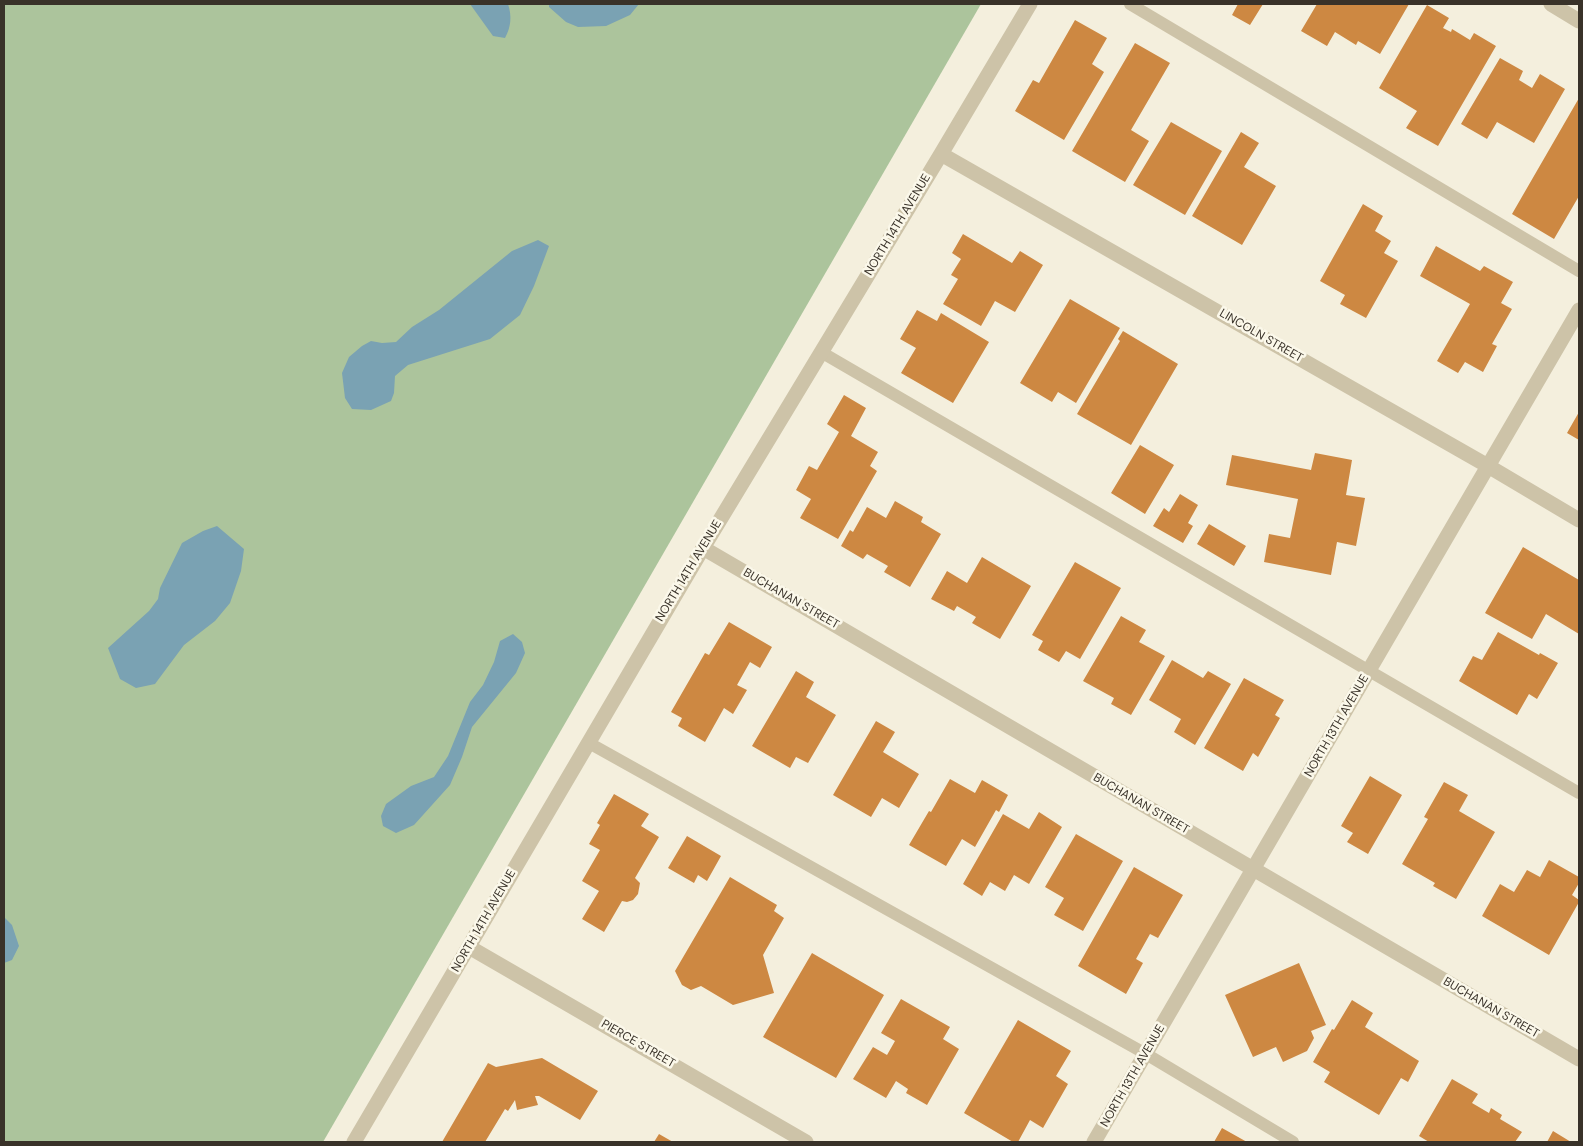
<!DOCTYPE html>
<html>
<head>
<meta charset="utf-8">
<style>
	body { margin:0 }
	#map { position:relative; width:1583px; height:1146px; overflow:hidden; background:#f4efdd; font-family:"DM Sans",sans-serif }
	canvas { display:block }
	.frame { position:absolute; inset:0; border:5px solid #393229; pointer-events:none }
</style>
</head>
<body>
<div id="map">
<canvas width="1583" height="1146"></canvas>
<div class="frame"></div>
</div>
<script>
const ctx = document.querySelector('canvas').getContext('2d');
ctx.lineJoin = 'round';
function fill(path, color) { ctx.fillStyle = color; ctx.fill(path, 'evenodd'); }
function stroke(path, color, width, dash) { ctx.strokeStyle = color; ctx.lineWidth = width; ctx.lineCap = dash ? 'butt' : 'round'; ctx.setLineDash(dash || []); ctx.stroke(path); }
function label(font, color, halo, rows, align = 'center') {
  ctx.font = font + ' "DM Sans",sans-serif'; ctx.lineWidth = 5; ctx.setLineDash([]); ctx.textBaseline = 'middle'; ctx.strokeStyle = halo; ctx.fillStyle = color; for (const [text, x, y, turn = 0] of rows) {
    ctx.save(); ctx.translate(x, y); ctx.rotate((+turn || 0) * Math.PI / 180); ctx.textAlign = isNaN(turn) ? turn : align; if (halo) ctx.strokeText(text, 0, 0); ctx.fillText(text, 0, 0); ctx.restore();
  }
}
const green = new Path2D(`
	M 4,4 L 981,4 L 323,1142 L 4,1142 Z`);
const water = new Path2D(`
	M 470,4 L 508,4 C 512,16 511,27 505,38 L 493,36 Z
	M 549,4 L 639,4 L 630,15 L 606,26 L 578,27 L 566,22 L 549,7 Z
	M 538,240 L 549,246 L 534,286 L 520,315 L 490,339 L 408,365 L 395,376 L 394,393 L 391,401 L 371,410 L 352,409 L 345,398 L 342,373 L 349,357 L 362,346 L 371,341 L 382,343 L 396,342 L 412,327 L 439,310 L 512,251 Z
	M 217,526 L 244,549 L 241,571 L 230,603 L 215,621 L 184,645 L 155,684 L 136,688 L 120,679 L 108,648 L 149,611 L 158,599 L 160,588 L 182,543 L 203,531 Z
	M 513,634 L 522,642 L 525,653 L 516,673 L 472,727 L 462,757 L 450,785 L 414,825 L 396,833 L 383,826 L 381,816 L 386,804 L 411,786 L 434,777 L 448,756 L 470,702 L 483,685 L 494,662 L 500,641 Z
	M 4,917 L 12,925 L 19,946 L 12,960 L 4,963 Z`);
const building = new Path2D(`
	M 1238,4 L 1263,4 L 1250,25 L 1232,15 Z
	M 1317,4 L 1409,4 L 1380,54 L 1358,41 L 1356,45 L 1335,32 L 1327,46 L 1301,31 Z
	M 1427,5 L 1449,18 L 1443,28 L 1451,32 L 1452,29 L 1470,40 L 1474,33 L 1496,46 L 1438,146 L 1406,128 L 1417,111 L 1379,88 Z
	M 1075,20 L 1107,38 L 1092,64 L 1104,72 L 1064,140 L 1015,111 L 1033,80 L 1039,83 Z
	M 1135,43 L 1170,63 L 1131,130 L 1149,141 L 1125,182 L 1072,151 Z
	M 1500,58 L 1523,71 L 1519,80 L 1532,88 L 1540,74 L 1565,89 L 1534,143 L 1497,122 L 1487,139 L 1461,124 Z
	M 1579,98 L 1579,196 L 1554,239 L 1512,214 Z
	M 1171,122 L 1222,151 L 1185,215 L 1133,185 Z
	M 1241,132 L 1259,143 L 1244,167 L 1276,186 L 1242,245 L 1192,216 Z
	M 1363,204 L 1383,216 L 1375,231 L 1391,241 L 1384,253 L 1398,261 L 1366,318 L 1340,304 L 1345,295 L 1320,281 Z
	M 963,234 L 1012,263 L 1020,251 L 1043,265 L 1015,312 L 995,301 L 981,326 L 943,304 L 958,279 L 951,275 L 961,259 L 952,253 Z
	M 1436,246 L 1480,271 L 1484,266 L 1513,282 L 1501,303 L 1512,309 L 1492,344 L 1497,346 L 1483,372 L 1465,362 L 1458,373 L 1437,361 L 1470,304 L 1420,276 Z
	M 1070,299 L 1120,328 L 1076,403 L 1058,392 L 1052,402 L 1020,383 Z
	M 917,310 L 937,321 L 941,313 L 989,342 L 953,403 L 901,373 L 916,348 L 900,339 Z
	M 1123,331 L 1178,364 L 1131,445 L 1077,414 L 1120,341 L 1118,339 Z
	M 844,395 L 866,408 L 851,436 L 878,452 L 870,466 L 877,471 L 838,539 L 800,518 L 811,499 L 796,490 L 809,466 L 817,470 L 839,432 L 827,424 Z
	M 1579,412 L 1579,440 L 1567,433 Z
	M 1140,445 L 1174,465 L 1145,514 L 1111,493 Z
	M 1315,453 L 1352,460 L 1346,495 L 1365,498 L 1356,546 L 1337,542 L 1331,575 L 1264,562 L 1269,534 L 1290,538 L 1298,499 L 1226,485 L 1232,455 L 1311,470 Z
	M 1180,494 L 1198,505 L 1188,523 L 1193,526 L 1183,543 L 1153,526 L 1164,508 L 1169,512 Z
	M 895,501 L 923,517 L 921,522 L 941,534 L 910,587 L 884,572 L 888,566 L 867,554 L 863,559 L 841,546 L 850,530 L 853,532 L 867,507 L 886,518 Z
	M 1209,524 L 1246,546 L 1234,566 L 1197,544 Z
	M 1523,547 L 1579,580 L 1579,600 L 1578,602 L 1579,603 L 1579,634 L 1546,614 L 1532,639 L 1485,613 Z
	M 982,557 L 1031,586 L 1000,639 L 972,623 L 976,617 L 957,606 L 954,611 L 931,599 L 947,571 L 967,583 Z
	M 1075,562 L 1121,588 L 1080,659 L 1066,651 L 1059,662 L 1038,650 L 1043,641 L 1032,635 Z
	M 1121,616 L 1146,630 L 1139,642 L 1165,656 L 1131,715 L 1111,704 L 1114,698 L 1083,681 Z
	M 729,622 L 772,647 L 760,668 L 750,662 L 737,685 L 747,690 L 733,714 L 724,708 L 705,742 L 678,726 L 682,718 L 671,712 L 705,653 L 709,655 Z
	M 1498,632 L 1539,655 L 1540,653 L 1558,663 L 1537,699 L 1529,694 L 1517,715 L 1459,681 L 1473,656 L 1482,660 Z
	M 1172,660 L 1203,678 L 1208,671 L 1231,684 L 1195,745 L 1174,732 L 1181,719 L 1149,700 Z
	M 796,671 L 814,682 L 806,697 L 836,715 L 808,763 L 796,757 L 790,768 L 752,746 Z
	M 1244,678 L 1284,700 L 1275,715 L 1280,718 L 1258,757 L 1253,753 L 1243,771 L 1204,748 Z
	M 876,721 L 895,732 L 883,752 L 919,774 L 899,808 L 882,798 L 871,817 L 833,795 Z
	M 1370,776 L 1402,795 L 1368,854 L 1347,842 L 1353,833 L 1341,826 Z
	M 950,779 L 975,793 L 982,780 L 1008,795 L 999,812 L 996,810 L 975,847 L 962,839 L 946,866 L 909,845 L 929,811 L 931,812 Z
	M 1444,782 L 1468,795 L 1459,811 L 1495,832 L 1456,899 L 1433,886 L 1435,883 L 1402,864 L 1428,819 L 1424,817 Z
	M 614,794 L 649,814 L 641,826 L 659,837 L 635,878 L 640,883 L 638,894 L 633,900 L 627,902 L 622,901 L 604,932 L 582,919 L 599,891 L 582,881 L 600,850 L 589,844 L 600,825 L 597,823 Z
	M 1039,812 L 1062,827 L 1029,884 L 1014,875 L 1005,891 L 990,882 L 982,896 L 963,884 L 1003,814 L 1029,829 Z
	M 1076,834 L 1123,861 L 1083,931 L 1054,915 L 1064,898 L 1045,887 Z
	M 687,836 L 721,856 L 707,881 L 698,875 L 694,883 L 668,868 Z
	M 1549,860 L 1579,877 L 1579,883 L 1572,895 L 1579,900 L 1579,902 L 1549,955 L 1482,916 L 1500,884 L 1514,892 L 1527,870 L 1540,877 Z
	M 1134,867 L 1183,895 L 1158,938 L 1150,934 L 1136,959 L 1143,963 L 1126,994 L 1078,966 Z
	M 730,877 L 777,905 L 774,911 L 784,918 L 763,955 L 774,993 L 733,1005 L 701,986 L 691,990 L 682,985 L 675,971 Z
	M 812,953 L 884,995 L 836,1078 L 763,1037 Z
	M 1299,963 L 1326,1025 L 1311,1031 L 1314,1038 L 1307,1051 L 1283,1062 L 1276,1047 L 1253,1057 L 1225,995 Z
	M 901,999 L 950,1027 L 943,1039 L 959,1049 L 927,1105 L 906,1093 L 908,1089 L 896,1081 L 886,1098 L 853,1079 L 873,1047 L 887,1055 L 895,1041 L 881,1033 Z
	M 1352,1000 L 1373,1013 L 1365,1027 L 1419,1061 L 1408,1082 L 1401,1078 L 1379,1115 L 1324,1082 L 1330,1072 L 1313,1062 L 1332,1029 L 1334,1030 Z
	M 1018,1020 L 1071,1051 L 1056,1076 L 1068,1084 L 1043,1128 L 1030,1120 L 1018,1142 L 1013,1142 L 964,1113 Z
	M 542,1058 L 598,1091 L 580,1120 L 539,1096 L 535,1096 L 538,1105 L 517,1110 L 515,1100 L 508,1111 L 505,1109 L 485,1142 L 442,1142 L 488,1063 L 496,1067 Z
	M 1452,1079 L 1478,1094 L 1472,1103 L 1489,1113 L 1491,1108 L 1502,1115 L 1500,1119 L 1522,1132 L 1515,1142 L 1429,1142 L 1419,1136 Z
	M 1222,1128 L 1247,1142 L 1214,1142 Z
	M 1553,1131 L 1571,1142 L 1547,1142 Z
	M 659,1134 L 673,1142 L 654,1142 Z`);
const lane = new Path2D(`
	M 1130,4 L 1579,271
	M 821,352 L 1579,793
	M 589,743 L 1146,1054 L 1293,1142`);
const street = new Path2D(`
	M 1551,4 L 1579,21
	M 941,154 L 1488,466 L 1579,520
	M 703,548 L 1579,1059
	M 469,947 L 806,1142
	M 354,1142 L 703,548 L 941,154 L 1030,4
	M 1094,1142 L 1579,310`);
const streetNames = [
	["NORTH 14TH AVENUE",898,225,-59],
	["LINCOLN STREET",1261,336,30],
	["NORTH 14TH AVENUE",689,571,-59],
	["BUCHANAN STREET",791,599,30],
	["NORTH 13TH AVENUE",1337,726,-60],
	["BUCHANAN STREET",1141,804,30],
	["NORTH 14TH AVENUE",484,921,-60],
	["BUCHANAN STREET",1491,1008,30],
	["PIERCE STREET",638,1044,30],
	["NORTH 13TH AVENUE",1133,1076,-60]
];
fill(green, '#acc49c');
fill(water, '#7aa2b3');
fill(building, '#cd8842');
stroke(lane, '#cdc3a8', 12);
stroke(street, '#cdc3a8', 15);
label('12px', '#393229', '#fbf8ea', streetNames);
</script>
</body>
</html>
